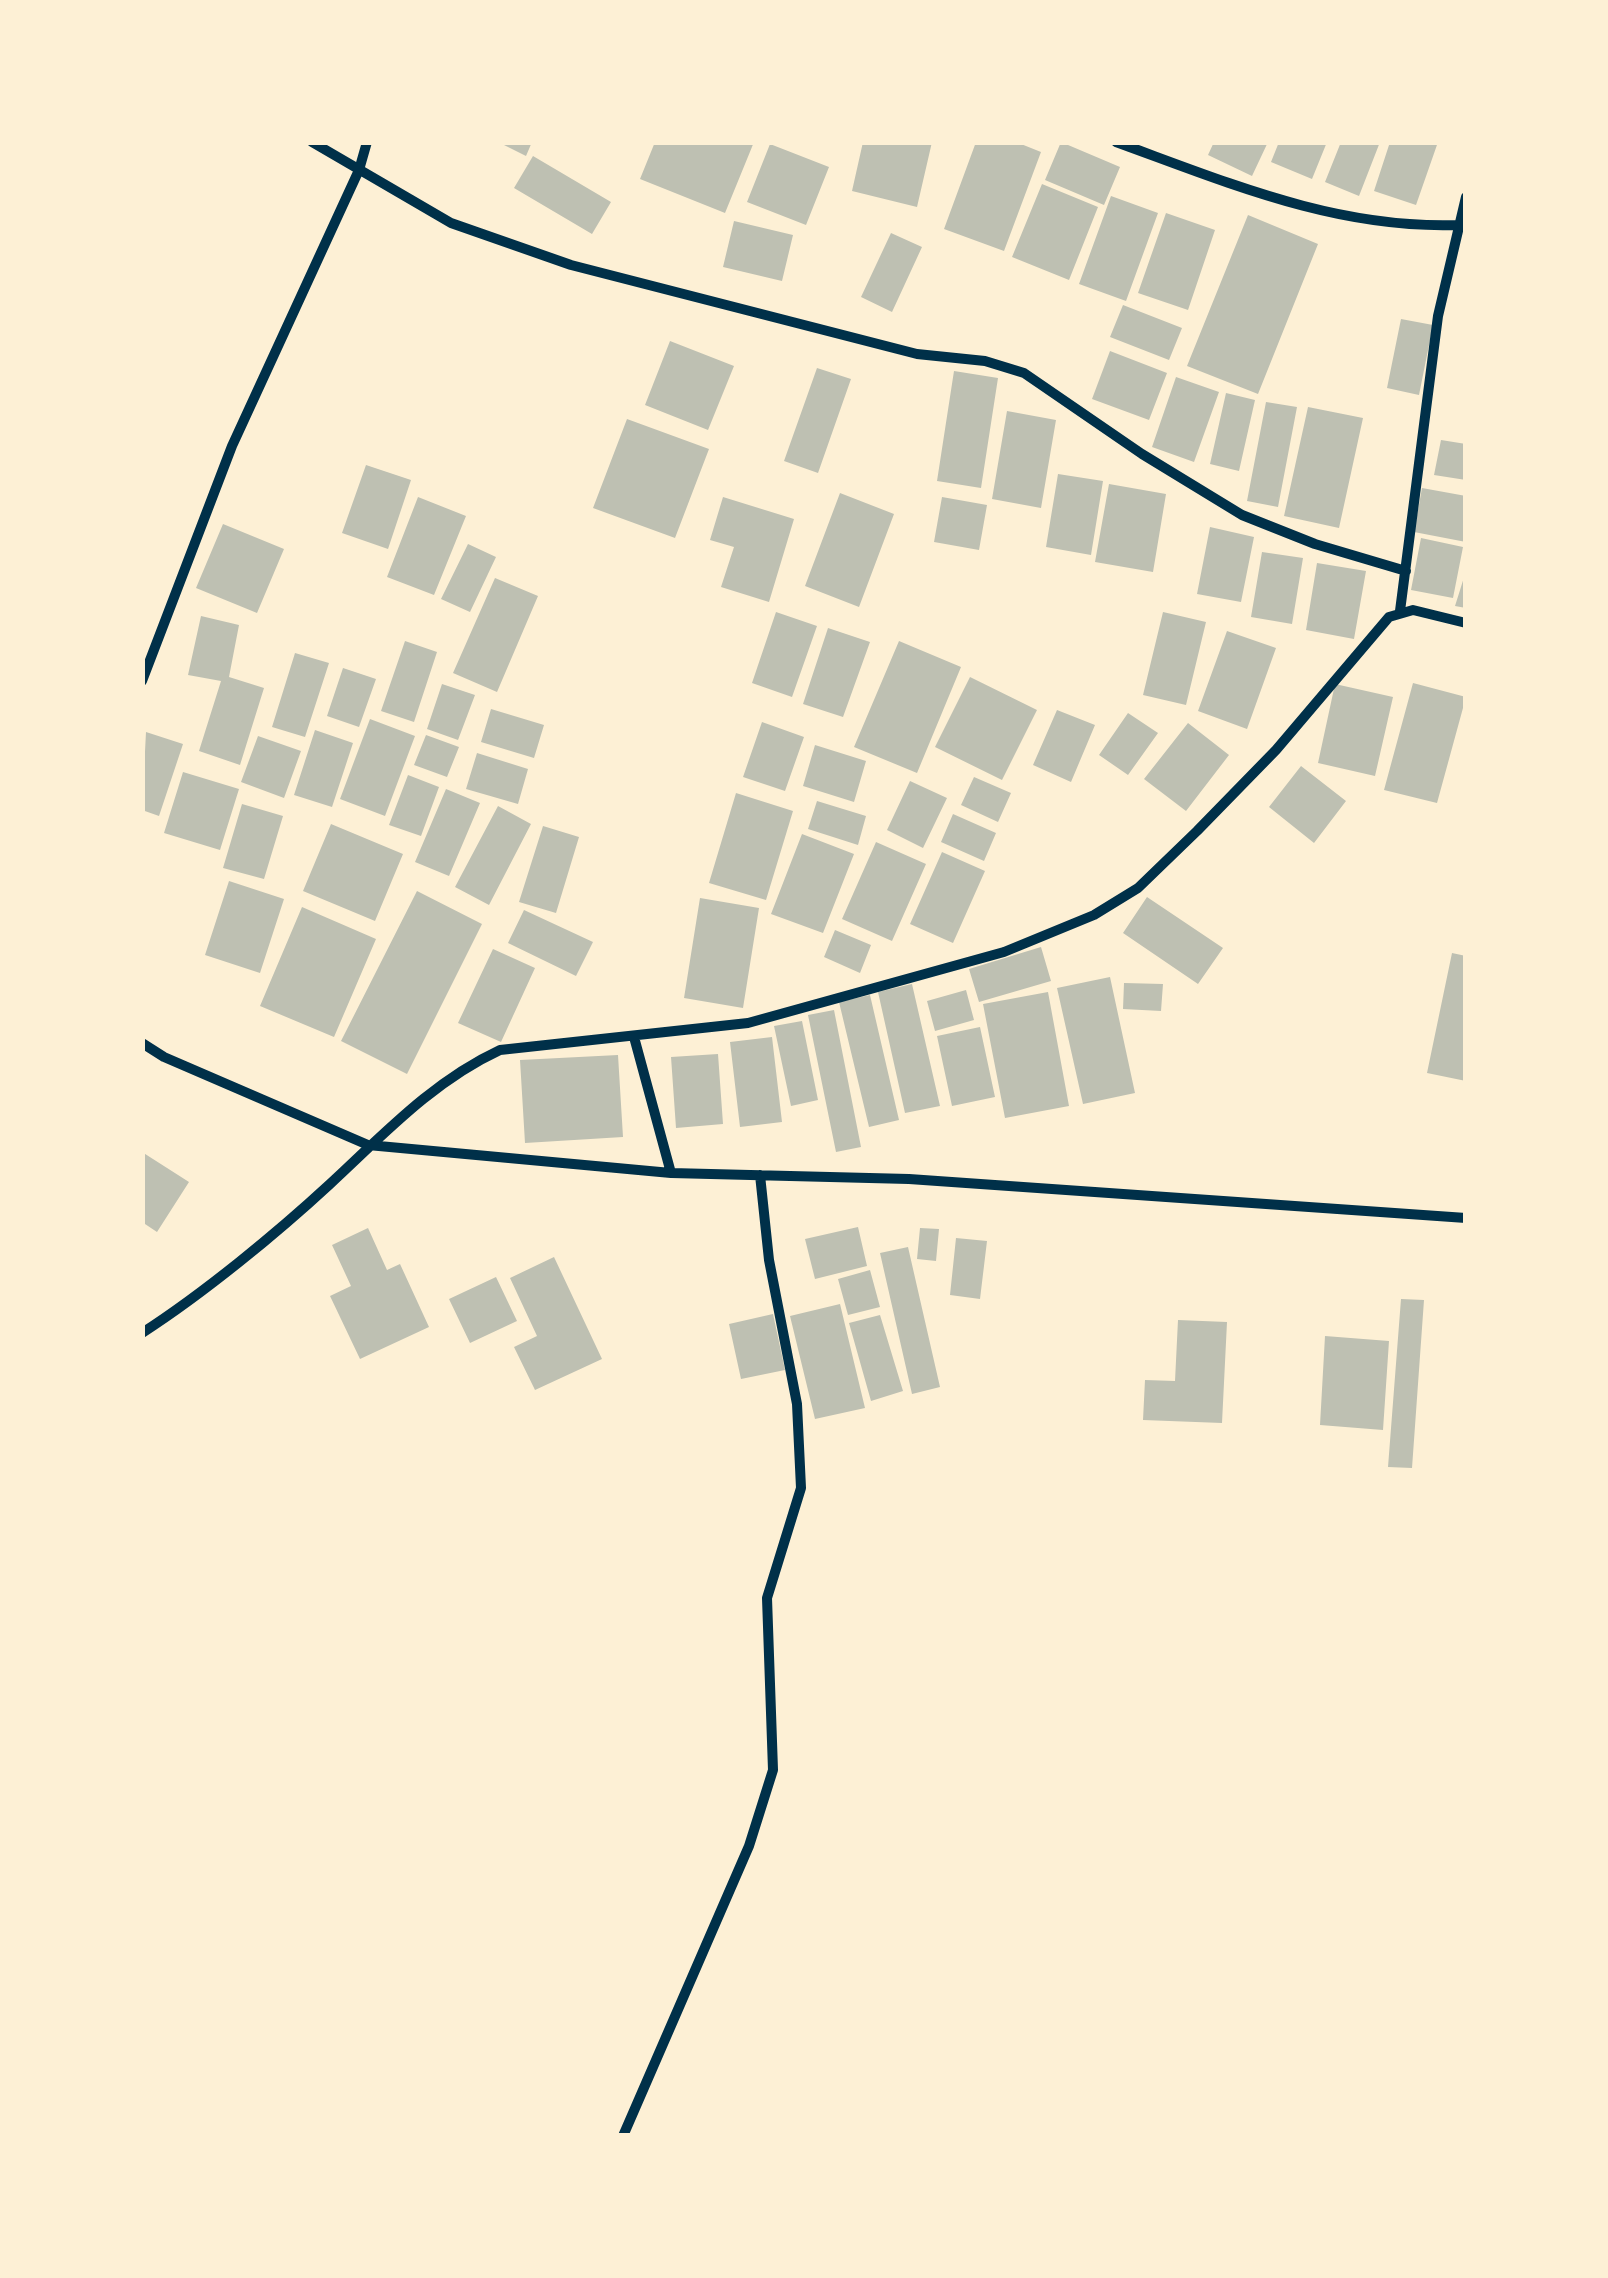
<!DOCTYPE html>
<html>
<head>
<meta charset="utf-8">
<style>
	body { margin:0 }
	#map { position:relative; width:1608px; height:2278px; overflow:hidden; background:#fdf0d5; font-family:"Work Sans",sans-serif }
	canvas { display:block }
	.frame { position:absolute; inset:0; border:145px solid #fdf0d5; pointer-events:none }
</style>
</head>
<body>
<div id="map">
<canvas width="1608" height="2278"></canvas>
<div class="frame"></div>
</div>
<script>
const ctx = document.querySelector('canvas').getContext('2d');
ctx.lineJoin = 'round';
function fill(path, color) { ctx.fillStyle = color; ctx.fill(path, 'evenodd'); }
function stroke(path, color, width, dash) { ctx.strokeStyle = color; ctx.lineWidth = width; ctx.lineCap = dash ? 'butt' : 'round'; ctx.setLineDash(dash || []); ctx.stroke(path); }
const building = new Path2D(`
	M 498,142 L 532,142 L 526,156 Z
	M 655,142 L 754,142 L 725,213 L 640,179 Z
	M 863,142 L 932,142 L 917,207 L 852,191 Z
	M 976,142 L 1016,142 L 1041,152 L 1004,251 L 944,229 Z
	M 1061,142 L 1120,167 L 1104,205 L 1045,180 Z
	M 1214,142 L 1268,142 L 1252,176 L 1208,155 Z
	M 1279,142 L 1327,142 L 1312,179 L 1271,162 Z
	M 1341,142 L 1380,142 L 1359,196 L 1325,182 Z
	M 1390,142 L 1438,142 L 1416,205 L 1374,191 Z
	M 770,144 L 829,167 L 806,225 L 747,202 Z
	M 533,156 L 611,202 L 592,234 L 514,188 Z
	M 1042,184 L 1098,207 L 1069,280 L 1012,257 Z
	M 1111,196 L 1158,213 L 1126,301 L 1079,284 Z
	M 1166,213 L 1215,230 L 1188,310 L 1138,293 Z
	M 1248,215 L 1318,244 L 1258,394 L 1187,366 Z
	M 734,221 L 793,235 L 782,281 L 723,267 Z
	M 891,233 L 922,247 L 892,312 L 861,297 Z
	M 1123,305 L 1182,328 L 1169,360 L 1110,337 Z
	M 1401,319 L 1433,325 L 1419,395 L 1387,388 Z
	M 670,341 L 734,366 L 708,430 L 645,405 Z
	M 1110,351 L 1167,373 L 1149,420 L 1092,399 Z
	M 817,368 L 851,379 L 818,473 L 784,461 Z
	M 954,371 L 998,378 L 981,488 L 937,481 Z
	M 1176,377 L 1219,392 L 1194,462 L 1152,447 Z
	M 1226,393 L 1255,400 L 1239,471 L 1210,464 Z
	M 1266,402 L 1297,407 L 1278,507 L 1247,501 Z
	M 1308,407 L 1363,418 L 1339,528 L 1284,516 Z
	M 1007,411 L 1056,420 L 1041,508 L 992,499 Z
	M 627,419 L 709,449 L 675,538 L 593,508 Z
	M 1441,440 L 1466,444 L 1466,480 L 1434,475 Z
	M 366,465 L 411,480 L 388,549 L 342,533 Z
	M 1058,474 L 1103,481 L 1091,555 L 1046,547 Z
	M 1109,484 L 1166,494 L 1153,572 L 1095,562 Z
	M 1422,488 L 1466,496 L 1466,542 L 1414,532 Z
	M 840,493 L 894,514 L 859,607 L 805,586 Z
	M 418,497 L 466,516 L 434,595 L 387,577 Z
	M 723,497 L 794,519 L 769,602 L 721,587 L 734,547 L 710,540 Z
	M 942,497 L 987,505 L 979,550 L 934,542 Z
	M 223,524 L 284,549 L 257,613 L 196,588 Z
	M 1210,527 L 1254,537 L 1241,602 L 1197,594 Z
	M 1421,538 L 1463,547 L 1453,598 L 1411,590 Z
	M 468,544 L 496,557 L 470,612 L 441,599 Z
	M 1262,552 L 1303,558 L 1292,624 L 1251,617 Z
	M 1317,563 L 1366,571 L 1354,639 L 1306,630 Z
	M 1466,571 L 1466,608 L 1455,606 Z
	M 495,578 L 538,596 L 497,692 L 453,673 Z
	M 776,612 L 817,626 L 792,697 L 752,683 Z
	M 1163,612 L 1206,622 L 1186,705 L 1143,695 Z
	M 201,616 L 239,625 L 229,677 L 264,688 L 240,765 L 199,751 L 221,681 L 188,675 Z
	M 828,628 L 870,642 L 843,717 L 803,704 Z
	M 1227,631 L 1276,648 L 1247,729 L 1198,711 Z
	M 405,641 L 437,652 L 414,722 L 381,711 Z
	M 899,641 L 961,667 L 917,773 L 854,747 Z
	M 295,653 L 329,663 L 305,737 L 272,727 Z
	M 343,668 L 376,679 L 359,727 L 327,716 Z
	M 970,677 L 1037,710 L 1002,780 L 935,747 Z
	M 1413,683 L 1466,697 L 1437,803 L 1384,790 Z
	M 442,684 L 475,695 L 458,740 L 427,729 Z
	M 1335,684 L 1393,697 L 1375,776 L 1318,763 Z
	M 491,709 L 544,725 L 534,758 L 481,742 Z
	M 1057,710 L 1095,725 L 1071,782 L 1033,765 Z
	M 1128,713 L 1158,733 L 1128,775 L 1099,755 Z
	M 370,719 L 415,736 L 385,816 L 340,799 Z
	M 762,722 L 804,737 L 785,791 L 743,777 Z
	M 1188,723 L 1229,755 L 1186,811 L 1144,779 Z
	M 315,730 L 353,743 L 332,807 L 294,795 Z
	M 146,732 L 183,744 L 159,816 L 142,810 Z
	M 426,735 L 459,747 L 447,777 L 414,765 Z
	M 258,736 L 301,751 L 284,798 L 241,782 Z
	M 815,745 L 866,761 L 854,802 L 803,786 Z
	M 477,753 L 528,769 L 518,804 L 466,789 Z
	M 1301,766 L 1346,801 L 1314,843 L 1269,807 Z
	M 183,772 L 239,789 L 220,850 L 164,833 Z
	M 408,775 L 439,787 L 421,836 L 389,825 Z
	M 974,777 L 1011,793 L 998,822 L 961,805 Z
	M 910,781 L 947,798 L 923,848 L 887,830 Z
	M 446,789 L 480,803 L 449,876 L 415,862 Z
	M 736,793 L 793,811 L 766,900 L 709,883 Z
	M 817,801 L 866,816 L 858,845 L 808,829 Z
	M 242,804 L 283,816 L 264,879 L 223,868 Z
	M 498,806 L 531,824 L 489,905 L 455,887 Z
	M 953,814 L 996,833 L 984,861 L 941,842 Z
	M 331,824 L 403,854 L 375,921 L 303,891 Z
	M 543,826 L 579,837 L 556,913 L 519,902 Z
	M 802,834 L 854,854 L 823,933 L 771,914 Z
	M 876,842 L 926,864 L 892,941 L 842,919 Z
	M 942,852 L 985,871 L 953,943 L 910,924 Z
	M 229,881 L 284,899 L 260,973 L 205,955 Z
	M 417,891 L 482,924 L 407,1074 L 341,1041 Z
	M 1147,897 L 1223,948 L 1198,984 L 1123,933 Z
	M 700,898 L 759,908 L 743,1008 L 684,998 Z
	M 302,907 L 376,939 L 334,1037 L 260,1006 Z
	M 524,910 L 593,942 L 576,976 L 508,943 Z
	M 835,930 L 871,945 L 860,973 L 824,957 Z
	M 1041,947 L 1051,981 L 979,1002 L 969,969 Z
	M 493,949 L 535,968 L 501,1042 L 458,1023 Z
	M 1452,953 L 1466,956 L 1466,1081 L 1427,1073 Z
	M 1110,977 L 1135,1093 L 1083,1104 L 1057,988 Z
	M 1124,983 L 1163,984 L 1161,1011 L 1123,1009 Z
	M 912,984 L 940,1106 L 905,1113 L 878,992 Z
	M 966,990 L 974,1020 L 935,1031 L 927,1001 Z
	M 1048,992 L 1069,1106 L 1005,1118 L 983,1004 Z
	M 870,995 L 899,1120 L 869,1127 L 839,1002 Z
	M 834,1010 L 861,1147 L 836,1152 L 808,1015 Z
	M 802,1021 L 818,1100 L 791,1106 L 774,1026 Z
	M 980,1027 L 995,1097 L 952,1106 L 937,1036 Z
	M 772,1037 L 782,1122 L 740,1127 L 730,1042 Z
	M 718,1054 L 723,1124 L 676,1128 L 671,1057 Z
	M 618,1055 L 623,1137 L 525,1143 L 520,1060 Z
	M 142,1152 L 189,1182 L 157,1232 L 142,1222 Z
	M 858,1227 L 867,1266 L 815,1279 L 805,1239 Z
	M 368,1228 L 387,1270 L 400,1264 L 429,1327 L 360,1359 L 330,1296 L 351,1286 L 332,1245 Z
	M 920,1228 L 939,1229 L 936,1261 L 917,1259 Z
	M 956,1238 L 987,1241 L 980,1299 L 950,1295 Z
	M 908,1247 L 940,1387 L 912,1394 L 880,1253 Z
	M 554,1257 L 602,1359 L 535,1390 L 514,1347 L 537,1336 L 510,1278 Z
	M 870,1270 L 880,1307 L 848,1315 L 838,1279 Z
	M 496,1277 L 517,1321 L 470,1343 L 449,1299 Z
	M 1401,1299 L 1424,1300 L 1412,1468 L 1388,1467 Z
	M 840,1304 L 865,1408 L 815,1419 L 790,1316 Z
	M 773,1314 L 785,1370 L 741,1379 L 729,1324 Z
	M 880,1315 L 903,1391 L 871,1401 L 849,1323 Z
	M 1178,1320 L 1227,1322 L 1222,1423 L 1143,1420 L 1145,1380 L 1175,1381 Z
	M 1325,1336 L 1389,1341 L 1383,1430 L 1320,1425 Z`);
const minor = new Path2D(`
	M 312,142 L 451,223 L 571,265 L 917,354 L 985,361 L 1024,373 L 1142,454 L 1242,515 L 1315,544 L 1406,571
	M 1116,142 C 1229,183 1336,229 1457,225
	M 1400,611 L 1438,316 L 1466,197
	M 142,681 L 232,446 L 359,170 L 367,142
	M 634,1037 L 671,1173
	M 142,1043 L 164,1057 L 368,1145 L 671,1173 L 909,1179 L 1466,1218
	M 142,1333 C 204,1293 277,1233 330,1184 C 383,1135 433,1081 500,1050 L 748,1023 L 1004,952 L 1094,915 L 1138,888 L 1197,831 L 1276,750 L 1389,617 L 1413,610 L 1466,623
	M 623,2136 L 749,1846 L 773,1770 L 767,1598 L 801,1488 L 797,1404 L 769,1260 L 760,1175`);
fill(building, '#bec0b2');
stroke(minor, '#003049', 10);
</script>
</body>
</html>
